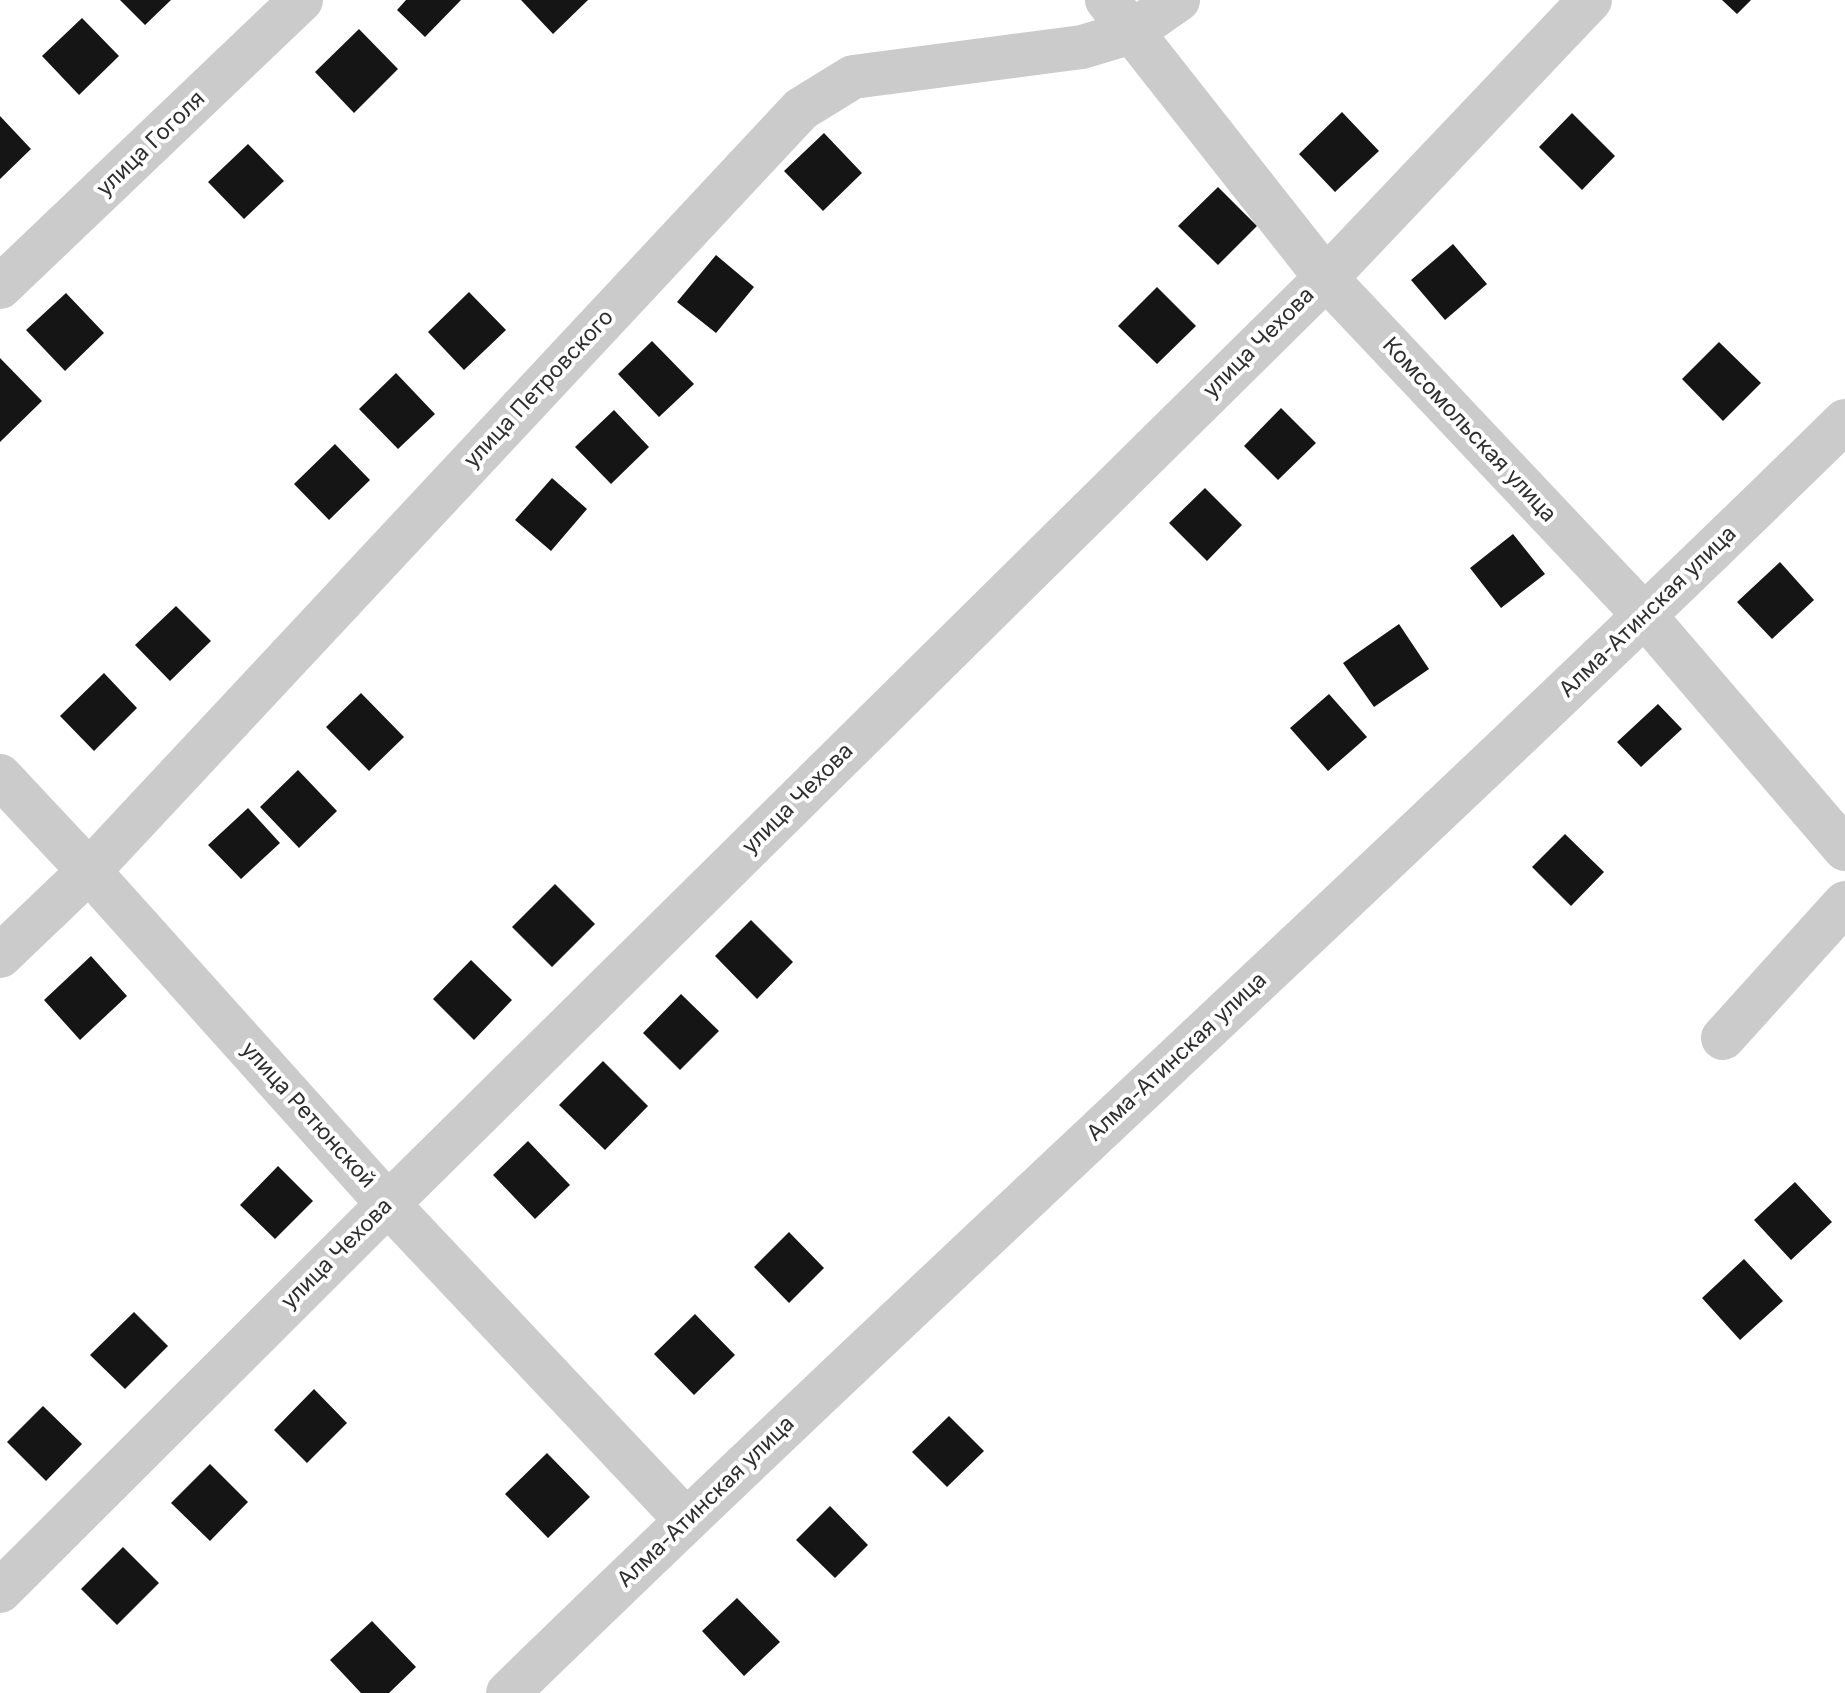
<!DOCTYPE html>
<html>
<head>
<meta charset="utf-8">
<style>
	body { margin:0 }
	canvas { display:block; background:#fff }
</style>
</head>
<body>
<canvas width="1845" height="1693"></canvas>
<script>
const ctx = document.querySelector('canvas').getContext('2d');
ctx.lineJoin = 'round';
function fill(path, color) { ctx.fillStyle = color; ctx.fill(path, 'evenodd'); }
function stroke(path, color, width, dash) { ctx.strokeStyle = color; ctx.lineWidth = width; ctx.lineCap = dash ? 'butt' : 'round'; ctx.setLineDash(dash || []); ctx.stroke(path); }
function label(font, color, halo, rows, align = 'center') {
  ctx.font = font + ' Inter,sans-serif'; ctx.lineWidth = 8; ctx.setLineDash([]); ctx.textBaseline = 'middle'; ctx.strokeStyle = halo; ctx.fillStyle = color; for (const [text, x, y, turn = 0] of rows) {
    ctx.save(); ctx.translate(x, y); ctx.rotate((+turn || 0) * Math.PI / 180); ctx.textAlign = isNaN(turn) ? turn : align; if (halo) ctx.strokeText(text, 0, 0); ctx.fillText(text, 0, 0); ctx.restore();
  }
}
const building = new Path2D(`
	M 120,0 L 171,0 L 145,25 Z
	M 406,0 L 461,0 L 425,37 L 397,10 Z
	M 521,0 L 588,0 L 553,34 Z
	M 1722,0 L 1751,0 L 1737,14 Z
	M 82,18 L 119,56 L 79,95 L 42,56 Z
	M 359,29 L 398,69 L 354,113 L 315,72 Z
	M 1342,112 L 1379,151 L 1335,192 L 1299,154 Z
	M 1572,113 L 1615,156 L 1582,190 L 1539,147 Z
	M 0,116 L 31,149 L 0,179 Z
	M 824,133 L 862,173 L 823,211 L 784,171 Z
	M 248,144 L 284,181 L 244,219 L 208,182 Z
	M 1218,187 L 1257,226 L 1218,265 L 1178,226 Z
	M 1453,244 L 1487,284 L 1445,320 L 1411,280 Z
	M 716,255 L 754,287 L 716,333 L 677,302 Z
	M 1157,287 L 1196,326 L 1157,364 L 1118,326 Z
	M 469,292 L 506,330 L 464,370 L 428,332 Z
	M 66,293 L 104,333 L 65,371 L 26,330 Z
	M 652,341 L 694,384 L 659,417 L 618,374 Z
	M 1719,342 L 1761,383 L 1723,421 L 1682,379 Z
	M 0,358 L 42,401 L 0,442 Z
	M 396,373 L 435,414 L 398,449 L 359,409 Z
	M 1281,408 L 1316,443 L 1278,480 L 1244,446 Z
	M 614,410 L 649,447 L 611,484 L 575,447 Z
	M 335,444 L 370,480 L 329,520 L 294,484 Z
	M 552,478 L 587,509 L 551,551 L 515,520 Z
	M 1205,488 L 1242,525 L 1207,561 L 1169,523 Z
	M 1513,534 L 1545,574 L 1501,608 L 1470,568 Z
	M 1780,562 L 1814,600 L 1772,639 L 1737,602 Z
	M 176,606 L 211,641 L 170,681 L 135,645 Z
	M 1399,624 L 1429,669 L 1374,707 L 1343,663 Z
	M 104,673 L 137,708 L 94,751 L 60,716 Z
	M 361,693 L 404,737 L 369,771 L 326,727 Z
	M 1329,694 L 1367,737 L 1328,771 L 1290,728 Z
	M 1658,704 L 1682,729 L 1641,767 L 1617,742 Z
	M 298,770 L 337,811 L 299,848 L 260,807 Z
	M 248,808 L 280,843 L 241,879 L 208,845 Z
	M 1565,834 L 1604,872 L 1571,906 L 1532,867 Z
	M 555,884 L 595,924 L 552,967 L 512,927 Z
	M 751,920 L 793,962 L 757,999 L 715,956 Z
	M 91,956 L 127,996 L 80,1040 L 44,1000 Z
	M 471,960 L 512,1000 L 474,1040 L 433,999 Z
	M 681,994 L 719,1031 L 680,1070 L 643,1033 Z
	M 603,1061 L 648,1106 L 605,1150 L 559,1105 Z
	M 528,1141 L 570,1185 L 535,1219 L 493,1175 Z
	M 278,1166 L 313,1201 L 275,1239 L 240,1205 Z
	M 1795,1182 L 1832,1222 L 1791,1260 L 1754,1220 Z
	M 789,1232 L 824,1268 L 789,1303 L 754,1267 Z
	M 1744,1259 L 1783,1301 L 1740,1340 L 1702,1298 Z
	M 134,1312 L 168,1346 L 125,1389 L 90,1355 Z
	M 695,1314 L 735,1355 L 694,1395 L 654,1354 Z
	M 314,1389 L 347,1423 L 307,1463 L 274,1430 Z
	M 43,1406 L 82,1444 L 46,1481 L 7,1442 Z
	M 949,1416 L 984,1451 L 947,1487 L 912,1452 Z
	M 547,1453 L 590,1497 L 548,1538 L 505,1494 Z
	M 210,1464 L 248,1502 L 210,1541 L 171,1503 Z
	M 830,1506 L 868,1545 L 835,1578 L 796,1540 Z
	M 123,1547 L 159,1583 L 117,1625 L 81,1589 Z
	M 737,1598 L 780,1642 L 744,1676 L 702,1631 Z
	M 372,1621 L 416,1667 L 389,1693 L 361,1693 L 330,1660 Z`);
const minor = new Path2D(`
	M 1107,0 L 1326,278 L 1645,616 L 1845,849
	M 0,287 L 301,0
	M 0,776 L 89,871 L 388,1204 L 686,1520
	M 0,956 L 89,871 L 801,109 L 853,77 L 1082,47 L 1132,32 L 1178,0
	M 1723,1038 L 1845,903
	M 0,1591 L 388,1204 L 1326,278 L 1590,0
	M 508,1693 C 949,1264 1406,851 1845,421`);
const streetNames = [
	["улица Гоголя",151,144,-44],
	["улица Чехова",1259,343,-45],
	["улица Петровского",539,389,-47],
	["Комсомольская улица",1469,430,47],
	["Алма-Атинская улица",1648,612,-44],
	["улица Чехова",798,799,-45],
	["Алма-Атинская улица",1177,1057,-43],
	["улица Ретюнской",308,1115,48],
	["улица Чехова",337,1254,-45],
	["Алма-Атинская улица",706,1502,-44]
];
fill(building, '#151515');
stroke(minor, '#cbcbcb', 44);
label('22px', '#2e2e2e', '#fff', streetNames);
</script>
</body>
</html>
